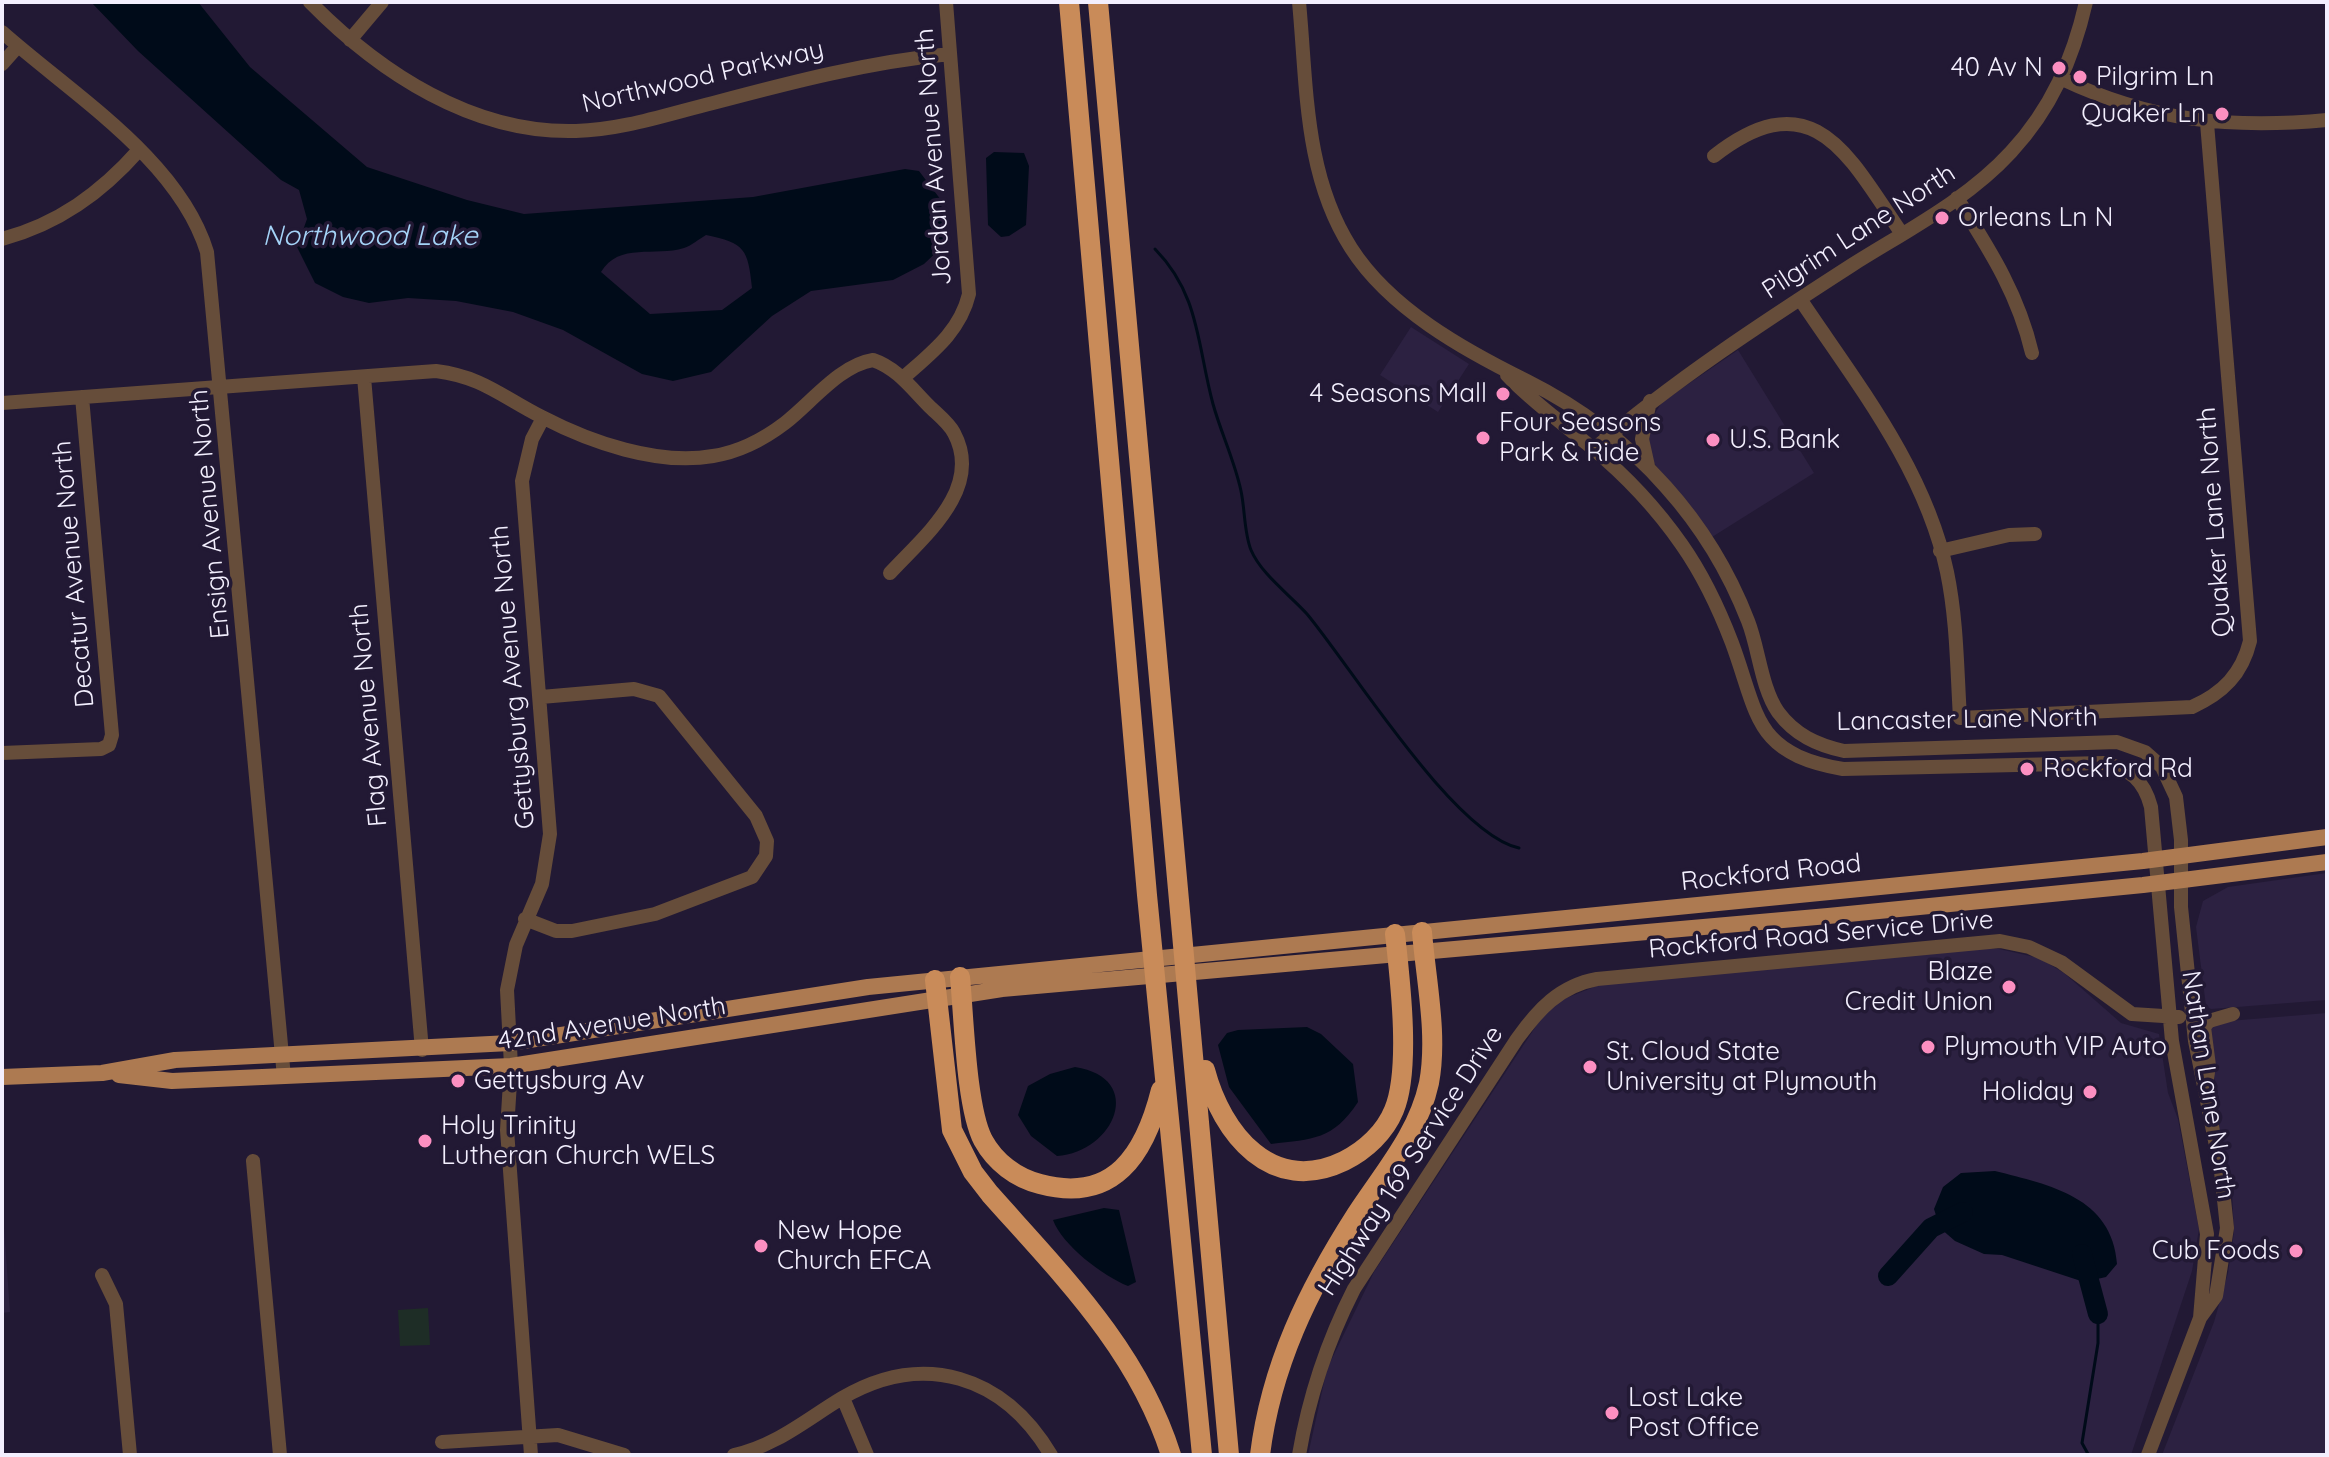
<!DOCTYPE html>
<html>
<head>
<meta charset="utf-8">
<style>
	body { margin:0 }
	#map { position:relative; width:2329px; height:1457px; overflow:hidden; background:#221934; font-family:Quicksand,sans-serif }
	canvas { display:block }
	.frame { position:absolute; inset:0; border:4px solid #f3effe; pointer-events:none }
</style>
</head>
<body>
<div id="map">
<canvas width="2329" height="1457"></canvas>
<div class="frame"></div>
</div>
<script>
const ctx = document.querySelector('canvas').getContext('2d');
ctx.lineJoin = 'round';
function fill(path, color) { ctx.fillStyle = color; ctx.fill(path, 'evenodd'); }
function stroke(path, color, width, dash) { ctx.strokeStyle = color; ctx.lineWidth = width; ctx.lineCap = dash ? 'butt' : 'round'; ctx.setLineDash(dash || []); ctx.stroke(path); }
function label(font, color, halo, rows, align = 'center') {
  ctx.font = font + ' Quicksand,sans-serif'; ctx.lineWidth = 7; ctx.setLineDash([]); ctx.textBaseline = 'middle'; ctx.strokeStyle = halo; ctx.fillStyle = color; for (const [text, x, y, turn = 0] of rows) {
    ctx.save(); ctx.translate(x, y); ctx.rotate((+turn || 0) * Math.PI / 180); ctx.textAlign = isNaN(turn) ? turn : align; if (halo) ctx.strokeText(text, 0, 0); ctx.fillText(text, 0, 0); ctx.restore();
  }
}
const built = new Path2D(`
	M 1411,327 L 1469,364 L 1438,412 L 1380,375 Z
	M 1738,350 L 1814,473 L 1712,537 L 1650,458 L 1646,443 L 1649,423 L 1662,402 Z
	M 2327,873 L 2327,1000 L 2211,1009 L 2206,1006 L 2196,927 L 2203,901 L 2228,887 Z
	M 1973,949 L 1999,949 L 2039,958 L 2064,973 L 2121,1023 L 2159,1034 L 2168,1093 L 2178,1119 L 2199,1229 L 2192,1271 L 2131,1455 L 1308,1455 L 1327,1369 L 1374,1272 L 1542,1017 L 1559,1001 L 1599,985 Z
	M 2327,1013 L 2327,1455 L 2162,1455 L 2214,1322 L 2228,1273 L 2234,1232 L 2232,1192 L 2214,1111 L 2215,1084 L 2207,1029 L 2216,1022 Z
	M 2,1199 L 10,1312 L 2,1313 Z`);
const green = new Path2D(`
	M 428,1308 L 430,1345 L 400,1346 L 398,1310 Z`);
const water = new Path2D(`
	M 91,2 L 198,2 L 250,67 L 367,167 L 467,200 L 524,214 L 753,197 L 905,169 L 919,171 L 941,200 L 944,245 L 924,264 L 893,280 L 811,291 L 772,316 L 711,372 L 673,381 L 642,374 L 563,330 L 513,312 L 456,301 L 408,298 L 369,303 L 343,297 L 315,283 L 297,247 L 307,219 L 299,190 L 281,180 L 138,51 ZM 706,235 C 745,243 748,249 752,288 L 722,310 L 650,314 L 601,272 C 619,242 655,257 684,248 C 691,246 699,239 706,235 Z
	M 994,152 L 1024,153 L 1029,166 L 1026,225 L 1009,236 L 1001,237 L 988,225 L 986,158 Z
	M 1307,1027 L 1321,1034 L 1353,1064 L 1358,1102 C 1333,1140 1313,1139 1271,1144 L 1229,1087 L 1218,1045 L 1227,1033 L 1238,1030 Z
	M 1075,1067 C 1146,1078 1115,1152 1057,1156 L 1031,1136 L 1018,1115 L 1028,1086 L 1050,1074 Z
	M 1995,1171 C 2050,1185 2112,1197 2117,1264 L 2106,1277 L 2084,1282 L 2002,1255 L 1984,1254 L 1955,1241 L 1940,1228 L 1934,1209 L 1943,1187 L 1961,1173 Z
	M 1104,1208 L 1119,1210 L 1136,1282 L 1128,1286 C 1103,1276 1062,1245 1053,1220 Z`);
const stream = new Path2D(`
	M 1155,249 C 1200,295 1197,345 1213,404 C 1221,433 1235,462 1241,491 C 1245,509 1244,533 1251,550 C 1261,574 1290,595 1307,614 C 1352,668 1454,834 1519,848
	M 2088,1454 L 2082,1443 L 2098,1343 L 2098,1314`);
const river = new Path2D(`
	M 2082,1254 L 2098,1314
	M 1888,1276 L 1931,1228 L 1963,1212`);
const minor = new Path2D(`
	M 310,2 C 380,73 473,134 576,131 C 622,130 668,114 713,103 C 792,82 869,62 950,54
	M 1299,2 C 1307,85 1304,175 1351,248 C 1390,309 1464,350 1527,381 C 1579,407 1628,444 1666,487 C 1701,526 1729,572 1748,621 C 1759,649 1761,687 1778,712 C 1795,735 1817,745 1844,751 L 2117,742 L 2145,752 L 2162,767 L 2176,797 L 2181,840 L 2181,907 L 2195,1041 L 2221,1171 L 2227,1228 L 2216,1296 L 2200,1318 L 2148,1455
	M 2,32 C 73,95 179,160 207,252 L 284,1077
	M 350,40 L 382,2
	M 2,64 L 18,46
	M 2062,79 C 2151,121 2230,129 2327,120
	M 1714,156 C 1814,78 1849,157 1902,234
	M 1957,198 C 1989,249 2018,293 2032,353
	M 2,239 C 58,224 101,193 139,150
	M 1800,299 C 1857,384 1925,469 1947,572 C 1957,620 1957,670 1960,718 L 2192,707 C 2223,693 2242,674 2250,641 L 2207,123
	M 1507,375 C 1532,402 1563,423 1591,447 C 1625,475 1657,509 1682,545 C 1703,575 1719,609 1732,643 C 1759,716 1753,753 1843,769 L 2104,763 C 2130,769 2144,780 2151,807 L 2172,1041 L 2207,1234 L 2200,1318
	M 364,377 L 422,1050
	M 903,378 C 931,353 960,332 969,294 L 946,2
	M 2,403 L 436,371 C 483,377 502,397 542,417 C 590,442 658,466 713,456 C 739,452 764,439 785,423 C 811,403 840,365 873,360 C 897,368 912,389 929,406 C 937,414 949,423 954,433 C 984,489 923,537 890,573
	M 1594,449 C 1676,379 1762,323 1852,265 C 1906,231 1967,200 2011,152 C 2051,109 2073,59 2086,2
	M 1648,466 L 1642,439 L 1650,401
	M 1940,551 L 2009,535 L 2035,534
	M 2,753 L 101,749 L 109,745 L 112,735 L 82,397
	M 525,919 L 556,931 L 572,931 L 655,914 L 752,877 L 766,856 L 767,841 L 756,816 L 659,696 L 634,689 L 541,697
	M 2206,1085 L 2209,1066 L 2204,1027 L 2209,1021 L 2233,1014
	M 253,1161 L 280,1455
	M 102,1275 L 116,1304 L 130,1455
	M 843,1398 L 867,1455
	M 442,1442 L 558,1435 L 624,1455
	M 531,1455 L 507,1130 L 511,1066 L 507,990 L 516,945 L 542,884 L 550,834 L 522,481 L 532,439 L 543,418
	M 734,1455 C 776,1446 807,1419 842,1398 C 924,1350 1004,1376 1051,1455
	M 1299,1455 C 1309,1396 1327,1342 1354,1289 L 1517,1039 C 1538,1010 1559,986 1597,979 L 2000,941 L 2029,947 L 2061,962 L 2132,1014 L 2179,1017`);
const major = new Path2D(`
	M 119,1075 L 172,1081 L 511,1066 L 1002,989 L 1828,916 L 2143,885 L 2327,862
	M 2,1077 L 102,1073 L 175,1060 L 510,1043 L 868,987 L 2143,861 L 2327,837`);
const highway = new Path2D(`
	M 1069,2 L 1147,895 L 1202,1455
	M 1098,2 L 1229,1455
	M 960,977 C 964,1018 966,1107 983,1140 C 995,1162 1016,1178 1040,1184 C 1114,1204 1145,1154 1161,1090
	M 935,980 L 952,1130 L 973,1172 L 990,1194 C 1062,1275 1138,1350 1171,1455
	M 1205,1070 C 1222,1134 1272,1196 1344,1161 C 1366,1150 1385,1132 1394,1110 C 1411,1069 1400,979 1395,934
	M 1260,1455 C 1271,1366 1308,1290 1356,1215 C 1384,1172 1418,1134 1429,1083 C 1438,1035 1426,981 1422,932`);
const markers = [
	[2059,68,8,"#fc8fc1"],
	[2080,77,8,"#fc8fc1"],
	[2222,114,8,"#fc8fc1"],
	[1942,218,8,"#fc8fc1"],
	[1503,394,8,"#fc8fc1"],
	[1483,438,8,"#fc8fc1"],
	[1713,440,8,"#fc8fc1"],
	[2027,769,8,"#fc8fc1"],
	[2009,987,8,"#fc8fc1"],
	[1928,1047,8,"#fc8fc1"],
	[1590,1067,8,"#fc8fc1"],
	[458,1081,8,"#fc8fc1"],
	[2090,1092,8,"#fc8fc1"],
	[425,1141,8,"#fc8fc1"],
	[761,1246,8,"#fc8fc1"],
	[2296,1251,8,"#fc8fc1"],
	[1612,1413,8,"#fc8fc1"]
];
const poiNames = [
	["40 Av N",2043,68,"right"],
	["Pilgrim Ln",2096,77],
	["Quaker Ln",2206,114,"right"],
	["Orleans Ln N",1958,218],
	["4 Seasons Mall",1487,394,"right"],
	["Four Seasons",1499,423],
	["Park & Ride",1499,453],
	["U.S. Bank",1729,440],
	["Rockford Rd",2043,769],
	["Blaze",1993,972,"right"],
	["Credit Union",1993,1002,"right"],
	["Plymouth VIP Auto",1944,1047],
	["St. Cloud State",1606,1052],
	["University at Plymouth",1606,1082],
	["Gettysburg Av",474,1081],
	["Holiday",2074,1092,"right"],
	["Holy Trinity",441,1126],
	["Lutheran Church WELS",441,1156],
	["New Hope",777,1231],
	["Church EFCA",777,1261],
	["Cub Foods",2280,1251,"right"],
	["Lost Lake",1628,1398],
	["Post Office",1628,1428]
];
const streetNames = [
	["Northwood Parkway",703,77,-13],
	["Jordan Avenue North",934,157,-94],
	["Pilgrim Lane North",1859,232,-33],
	["Ensign Avenue North",210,514,-95],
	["Quaker Lane North",2215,522,-94],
	["Decatur Avenue North",74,574,-95],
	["Gettysburg Avenue North",513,677,-95],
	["Flag Avenue North",369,715,-95],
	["Lancaster Lane North",1967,720,-1],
	["Rockford Road",1771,873,-6],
	["Rockford Road Service Drive",1821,935,-5],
	["42nd Avenue North",612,1024,-9],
	["Nathan Lane North",2208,1085,81],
	["Highway 169 Service Drive",1411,1161,-57]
];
const waterNames = [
	["Northwood Lake",370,237]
];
fill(built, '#2c2141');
fill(green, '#1e2d26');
fill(water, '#000b19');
stroke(stream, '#000b19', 3);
stroke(river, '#000b19', 20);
stroke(minor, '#664d3a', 14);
stroke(major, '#ad7a51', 16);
stroke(highway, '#c98b59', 20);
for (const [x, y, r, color] of markers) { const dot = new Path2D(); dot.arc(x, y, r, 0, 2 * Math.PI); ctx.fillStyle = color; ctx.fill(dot); stroke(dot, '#221934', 3); }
label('26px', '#f3effe', '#221934', poiNames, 'left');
label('26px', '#f3effe', '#221934', streetNames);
label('italic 28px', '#a5d4f8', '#221934', waterNames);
</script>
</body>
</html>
